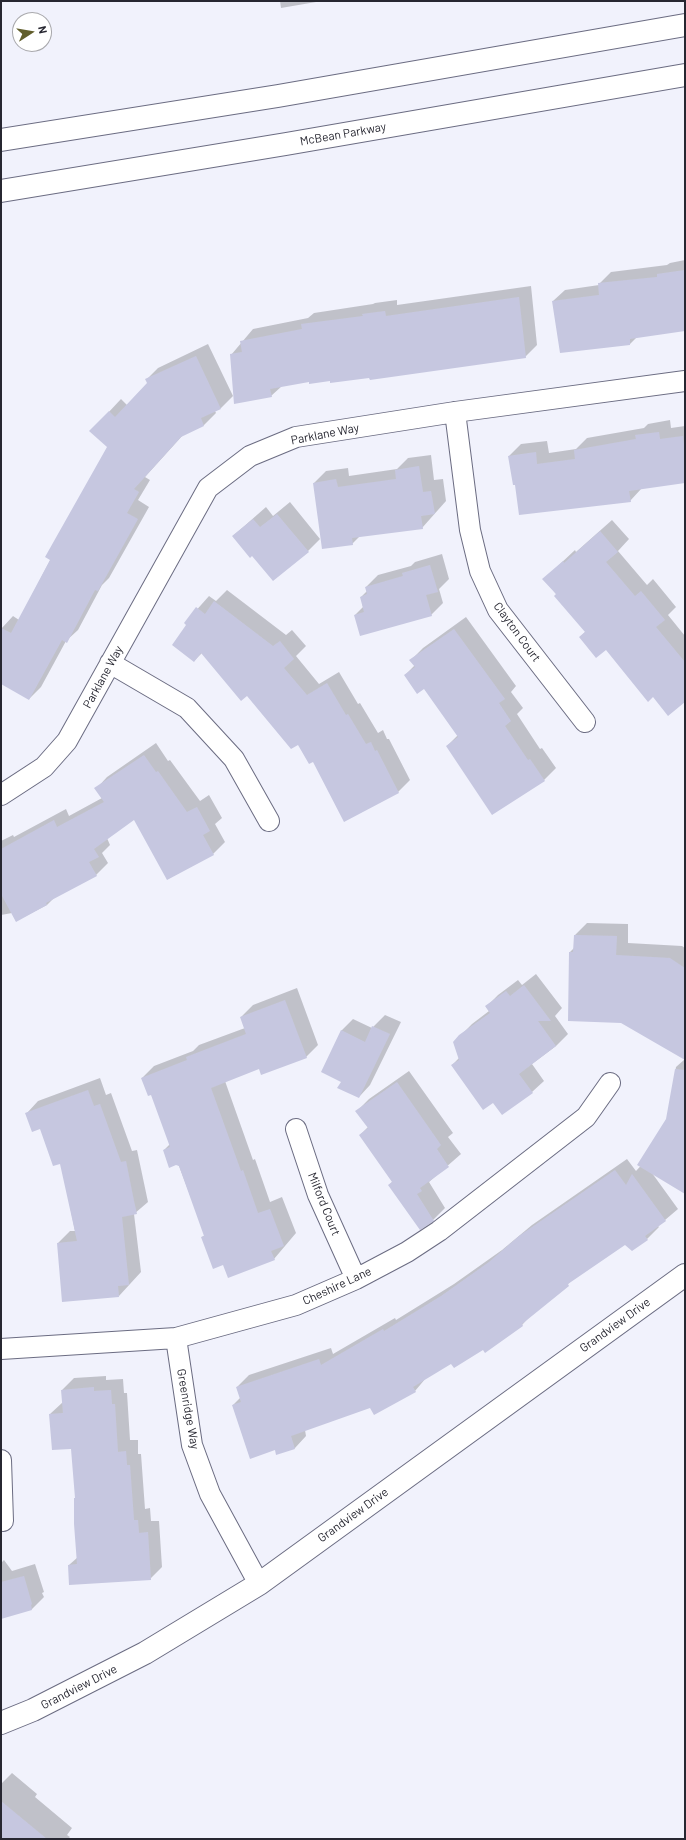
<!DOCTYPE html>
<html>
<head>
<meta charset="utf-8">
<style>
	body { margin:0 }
	#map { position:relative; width:686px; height:1840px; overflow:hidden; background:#f1f2fc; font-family:Barlow,sans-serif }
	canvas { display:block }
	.frame { position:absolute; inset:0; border:2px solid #272731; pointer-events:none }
	.north { position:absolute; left:12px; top:12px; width:40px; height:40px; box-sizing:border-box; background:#fff; border:1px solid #a9a9ad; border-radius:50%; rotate:78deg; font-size:11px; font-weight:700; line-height:16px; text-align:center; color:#272731 }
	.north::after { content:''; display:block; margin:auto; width:14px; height:18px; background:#615e2b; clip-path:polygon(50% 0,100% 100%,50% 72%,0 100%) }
</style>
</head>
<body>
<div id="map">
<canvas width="686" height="1840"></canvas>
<div class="frame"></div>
<div class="north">N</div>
</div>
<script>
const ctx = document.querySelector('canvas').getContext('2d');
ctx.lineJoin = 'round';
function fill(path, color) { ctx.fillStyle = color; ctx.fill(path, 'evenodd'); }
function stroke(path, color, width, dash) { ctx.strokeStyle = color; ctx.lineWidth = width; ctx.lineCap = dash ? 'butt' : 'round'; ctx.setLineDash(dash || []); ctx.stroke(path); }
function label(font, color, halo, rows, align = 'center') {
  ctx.font = font + ' Barlow,sans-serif'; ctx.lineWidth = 3; ctx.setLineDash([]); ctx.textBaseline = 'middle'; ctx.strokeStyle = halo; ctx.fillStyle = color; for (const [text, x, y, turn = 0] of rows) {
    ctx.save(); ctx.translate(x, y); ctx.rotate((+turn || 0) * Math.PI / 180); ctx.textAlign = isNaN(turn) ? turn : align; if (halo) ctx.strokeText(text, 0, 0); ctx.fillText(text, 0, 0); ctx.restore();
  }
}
const shadow = new Path2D(`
	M 280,1 L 322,1 L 281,8 Z
	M 685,260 L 685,330 L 637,337 L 630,344 L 553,301 L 565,290 L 599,285 L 599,284 L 611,272 L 667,265 L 670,263 Z
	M 531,286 L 537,345 L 525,357 L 370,377 L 309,381 L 282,386 L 271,396 L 231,355 L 253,329 L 308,318 L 314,313 L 373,304 L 375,303 L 397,300 L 397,305 Z
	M 208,344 L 233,396 L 221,408 L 215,411 L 216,413 L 204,425 L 183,435 L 145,477 L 150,480 L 138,500 L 149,507 L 109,578 L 102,585 L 78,630 L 66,641 L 41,687 L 29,699 L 1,683 L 1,629 L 13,616 L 19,620 L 109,447 L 91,431 L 121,399 L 127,405 L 148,383 L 146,380 L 158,368 Z
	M 670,420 L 671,428 L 685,426 L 685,482 L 642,488 L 630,501 L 516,484 L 509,456 L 521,444 L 547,441 L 549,453 L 576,449 L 587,438 L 644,428 L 648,424 Z
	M 431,455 L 434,480 L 443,479 L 446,501 L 422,528 L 360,536 L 352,544 L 314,483 L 326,471 L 348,468 L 349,476 L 397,469 L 408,458 Z
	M 290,502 L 320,539 L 308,551 L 252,555 L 233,536 L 266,507 L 273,516 Z
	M 612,520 L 629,539 L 618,551 L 647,585 L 653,579 L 676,607 L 668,615 L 685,636 L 685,701 L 653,696 L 606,649 L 580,637 L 586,631 L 544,579 L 575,550 L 576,552 Z
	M 442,554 L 449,579 L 439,589 L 443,603 L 431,615 L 355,615 L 363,607 L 361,597 L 367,591 L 366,587 L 378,575 L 411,566 L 415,562 Z
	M 227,590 L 286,635 L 292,630 L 306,646 L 296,656 L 319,684 L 339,672 L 358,704 L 360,703 L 378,733 L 383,730 L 387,739 L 389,739 L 410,780 L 398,792 L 313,761 L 299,744 L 202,653 L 194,661 L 188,625 L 185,623 L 209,596 L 216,601 Z
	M 466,617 L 516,686 L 511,692 L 523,708 L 517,714 L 540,749 L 542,748 L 556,768 L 544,780 L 447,746 L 458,735 L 424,688 L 405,675 L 415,665 L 411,660 L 423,648 Z
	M 156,743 L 168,761 L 170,760 L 200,801 L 209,795 L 222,818 L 215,824 L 225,842 L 213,854 L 168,879 L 134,818 L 107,838 L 110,845 L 102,853 L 108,863 L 96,875 L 55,897 L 47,905 L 16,921 L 12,913 L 1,915 L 1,841 L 13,835 L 14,837 L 66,809 L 69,816 L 102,798 L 96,789 L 107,777 Z
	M 587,923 L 628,924 L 628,943 L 682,946 L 685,948 L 685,1036 L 622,1022 L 569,1020 L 570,952 L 574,948 L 575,935 Z
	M 536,974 L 562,1008 L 555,1016 L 568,1034 L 556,1046 L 532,1064 L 544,1081 L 532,1092 L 494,1102 L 452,1065 L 459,1058 L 460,1036 L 472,1024 L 489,1011 L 486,1007 L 498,995 L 518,980 L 522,985 Z
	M 297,988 L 318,1045 L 306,1057 L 260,1068 L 225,1081 L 253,1160 L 255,1159 L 270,1202 L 282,1197 L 296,1233 L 274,1259 L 224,1264 L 202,1237 L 205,1235 L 179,1166 L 164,1150 L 170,1144 L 152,1093 L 142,1078 L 154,1066 L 193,1051 L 199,1045 L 245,1028 L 241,1017 L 253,1005 Z
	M 385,1015 L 401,1022 L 370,1085 L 359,1097 L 341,1031 L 353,1019 L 372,1028 Z
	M 685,1059 L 685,1112 L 669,1109 L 676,1067 Z
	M 409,1071 L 453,1133 L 448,1137 L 461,1154 L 429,1182 L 445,1208 L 433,1220 L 389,1185 L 393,1181 L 360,1135 L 368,1127 L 357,1111 L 369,1099 Z
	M 100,1078 L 106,1095 L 111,1093 L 132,1151 L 137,1150 L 148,1202 L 134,1214 L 141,1272 L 119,1296 L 58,1243 L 70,1231 L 75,1231 L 61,1162 L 41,1128 L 27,1113 L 38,1101 Z
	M 685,1118 L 685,1193 L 652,1173 L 678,1209 L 658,1226 L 659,1227 L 647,1239 L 625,1243 L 575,1278 L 534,1312 L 522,1325 L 485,1351 L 483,1349 L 451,1362 L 426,1378 L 415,1391 L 305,1430 L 306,1436 L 295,1448 L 275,1449 L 233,1405 L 241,1397 L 237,1387 L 249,1375 L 331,1348 L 333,1354 L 395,1318 L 396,1320 L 454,1284 L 502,1250 L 532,1225 L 627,1159 L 636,1171 Z
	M 106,1376 L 106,1380 L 123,1379 L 124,1393 L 127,1393 L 130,1440 L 138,1440 L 138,1454 L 141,1454 L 145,1509 L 150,1508 L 151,1521 L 159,1521 L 162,1567 L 150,1579 L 69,1565 L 78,1557 L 76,1497 L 72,1448 L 50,1414 L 63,1402 L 62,1390 L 74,1378 Z
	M 4,1560 L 12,1571 L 35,1564 L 44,1592 L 42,1593 L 44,1597 L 32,1609 L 1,1618 L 1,1563 Z
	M 12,1773 L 37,1794 L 35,1797 L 72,1828 L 67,1835 L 70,1837 L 68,1839 L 1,1839 L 1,1784 Z`);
const building = new Path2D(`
	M 685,270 L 685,331 L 630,339 L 630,345 L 560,353 L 552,301 L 599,295 L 598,283 L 657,277 L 657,274 Z
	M 519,297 L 526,358 L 370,380 L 369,378 L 330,383 L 330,381 L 309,384 L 309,382 L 270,389 L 272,397 L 234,404 L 230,354 L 242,352 L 240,341 L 302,329 L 301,324 L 363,316 L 362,314 L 385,311 L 386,316 Z
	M 196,356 L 221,409 L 201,418 L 204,426 L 181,437 L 134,489 L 139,492 L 127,513 L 138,519 L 98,591 L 95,590 L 67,643 L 62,640 L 29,700 L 1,684 L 1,628 L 11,633 L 50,560 L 45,557 L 107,447 L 89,431 L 109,411 L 115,417 L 147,383 L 145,379 Z
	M 659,432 L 660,439 L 683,436 L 685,452 L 685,483 L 629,491 L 631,502 L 519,515 L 515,485 L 513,485 L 508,456 L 536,452 L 537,464 L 575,459 L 574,450 L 636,439 L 635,435 Z
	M 419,466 L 423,492 L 431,491 L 435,514 L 421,516 L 423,529 L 352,538 L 353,545 L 322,549 L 313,483 L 336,479 L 338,487 L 396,479 L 395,470 Z
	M 277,514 L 309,552 L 273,581 L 252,556 L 250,558 L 232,536 L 253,519 L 260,527 Z
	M 600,531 L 618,552 L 606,562 L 635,596 L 641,591 L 665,620 L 656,627 L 685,662 L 685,702 L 668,716 L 653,697 L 648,702 L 606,650 L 596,658 L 579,637 L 585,632 L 554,596 L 556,594 L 542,579 L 563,561 L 564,563 Z
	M 430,565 L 438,592 L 426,595 L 432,616 L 360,636 L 354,615 L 364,612 L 360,597 L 367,594 L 365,587 L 403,576 L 402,573 Z
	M 214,601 L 273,646 L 280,641 L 294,659 L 284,668 L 307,695 L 327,683 L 346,715 L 348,714 L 366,744 L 371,742 L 375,751 L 377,750 L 399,793 L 344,822 L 313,762 L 309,764 L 298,745 L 291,749 L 247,696 L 241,701 L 201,653 L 194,662 L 172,645 L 186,625 L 184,623 L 196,607 L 205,614 Z
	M 454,629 L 505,699 L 499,703 L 511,721 L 505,726 L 528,760 L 530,759 L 545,781 L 492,815 L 446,746 L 458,737 L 424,689 L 417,694 L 404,675 L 415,667 L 409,660 Z
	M 144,755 L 156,772 L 158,771 L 187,812 L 197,807 L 210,831 L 203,835 L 214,855 L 167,880 L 134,820 L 94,849 L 99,857 L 89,862 L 97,876 L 46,903 L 47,905 L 16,922 L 1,894 L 1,849 L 54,820 L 57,827 L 104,802 L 94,788 Z
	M 574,935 L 617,936 L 616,955 L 670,958 L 685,968 L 685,1060 L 621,1023 L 568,1021 L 569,952 L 573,952 Z
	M 524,985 L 551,1021 L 538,1021 L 556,1046 L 519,1074 L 533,1093 L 502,1115 L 493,1103 L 483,1110 L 451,1065 L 459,1060 L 453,1042 L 459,1035 L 490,1013 L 485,1006 L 506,991 L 510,996 Z
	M 285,1000 L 307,1058 L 261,1075 L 259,1069 L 211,1088 L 241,1171 L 243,1170 L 258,1213 L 270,1209 L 284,1246 L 271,1251 L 275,1260 L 228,1278 L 223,1265 L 213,1269 L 201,1237 L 204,1236 L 179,1166 L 176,1165 L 169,1168 L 163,1150 L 170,1147 L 151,1095 L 148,1096 L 141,1078 L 187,1060 L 186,1057 L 246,1034 L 240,1017 Z
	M 372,1026 L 390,1034 L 359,1098 L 337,1088 L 341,1082 L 321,1072 L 341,1030 L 365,1042 Z
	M 675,1069 L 685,1070 L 685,1194 L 637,1165 L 666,1119 Z
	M 397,1082 L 441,1145 L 437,1149 L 449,1167 L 420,1188 L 422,1191 L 417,1194 L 434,1221 L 420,1230 L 388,1185 L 392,1182 L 359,1135 L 368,1128 L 355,1111 Z
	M 88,1090 L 94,1106 L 100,1104 L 121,1162 L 126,1161 L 134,1201 L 137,1214 L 122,1217 L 129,1285 L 118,1286 L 119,1297 L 62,1302 L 57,1243 L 77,1241 L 60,1164 L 53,1166 L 40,1129 L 32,1132 L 25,1113 Z
	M 615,1170 L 626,1185 L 632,1174 L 666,1221 L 645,1236 L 648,1240 L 632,1251 L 625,1245 L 568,1284 L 569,1286 L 522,1324 L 523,1326 L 485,1353 L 483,1350 L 454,1368 L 451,1364 L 413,1387 L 416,1392 L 374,1415 L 370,1408 L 291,1436 L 295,1449 L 276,1455 L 275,1450 L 250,1459 L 232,1405 L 241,1402 L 236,1387 L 319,1359 L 321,1365 L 383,1329 L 384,1331 L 441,1296 L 489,1262 L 519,1236 Z
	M 94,1387 L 94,1391 L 111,1390 L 112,1404 L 115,1404 L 118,1452 L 126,1451 L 127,1465 L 130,1465 L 134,1520 L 138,1520 L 139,1533 L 148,1532 L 151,1580 L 69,1585 L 68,1565 L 77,1564 L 74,1524 L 74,1498 L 75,1498 L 71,1449 L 52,1450 L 49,1414 L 63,1413 L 61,1390 Z
	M 24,1576 L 32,1604 L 31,1605 L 32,1610 L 1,1619 L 1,1582 Z
	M 1,1801 L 47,1839 L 1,1839 Z`);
const street = new Path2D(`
	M 455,412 L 470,530 L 480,571 L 498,610 L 585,722
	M 110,663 L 187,708 L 234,759 L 269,821
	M 1,795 L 44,767 L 67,741 L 208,488 L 250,456 L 296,437 L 455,412 L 685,381
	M 296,1129 L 318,1195 L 356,1279
	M 176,1338 L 192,1445 L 210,1494 L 259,1584
	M 1,1349 L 176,1338 L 296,1305 L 356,1279 L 407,1252 L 439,1231 L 586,1117 L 610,1083
	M 1,1460 L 3,1521`);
const secondary = new Path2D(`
	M 1,140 L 278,96 L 685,25
	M 1,191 L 286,144 L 685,75
	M 1,1723 L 33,1710 L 145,1653 L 259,1584 L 685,1275`);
const streetNames = [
	["McBean Parkway",343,134,-10],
	["Parklane Way",325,434,-11],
	["Clayton Court",517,632,54],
	["Parklane Way",103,677,-61],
	["Milford Court",324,1204,68],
	["Cheshire Lane",337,1286,-25],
	["Grandview Drive",615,1325,-36],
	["Greenridge Way",188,1409,80],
	["Grandview Drive",353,1515,-36],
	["Grandview Drive",79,1687,-27]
];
fill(shadow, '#0003');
fill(building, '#c6c7e0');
stroke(street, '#6b6c82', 22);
stroke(secondary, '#6b6c82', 24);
stroke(street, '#fff', 20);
stroke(secondary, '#fff', 22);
label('12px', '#272731', '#fff', streetNames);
</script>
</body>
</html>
